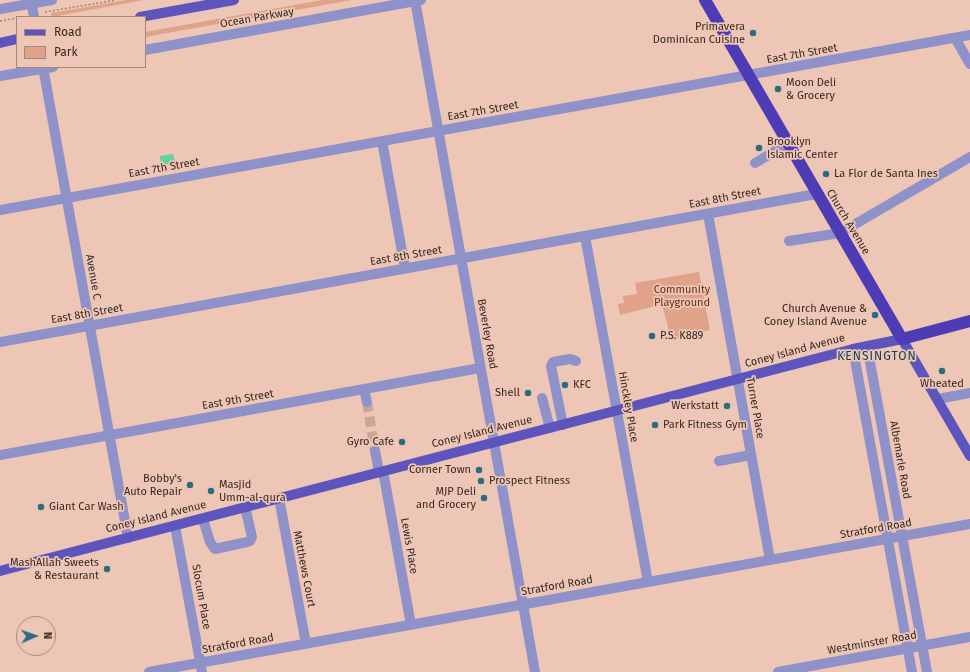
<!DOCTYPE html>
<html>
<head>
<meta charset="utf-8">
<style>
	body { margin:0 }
	#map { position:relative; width:970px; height:672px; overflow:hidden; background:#eec6b6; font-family:"Fira Sans",sans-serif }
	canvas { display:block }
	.legend { position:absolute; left:16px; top:16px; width:130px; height:52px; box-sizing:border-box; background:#eec6b6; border:1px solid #a5877b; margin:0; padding:5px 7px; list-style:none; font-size:12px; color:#372822 }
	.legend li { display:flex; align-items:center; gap:8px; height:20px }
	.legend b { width:20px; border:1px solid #a5877b }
	.north { position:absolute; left:16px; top:616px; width:40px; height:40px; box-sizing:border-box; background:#eec6b6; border:1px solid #a5877b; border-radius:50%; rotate:88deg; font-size:11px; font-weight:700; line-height:16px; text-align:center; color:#372822 }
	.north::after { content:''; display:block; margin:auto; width:14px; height:18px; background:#2c6c81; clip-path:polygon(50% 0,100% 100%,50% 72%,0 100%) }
</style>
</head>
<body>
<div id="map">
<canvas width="970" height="672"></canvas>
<ul class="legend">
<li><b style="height:5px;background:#5d55bd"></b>Road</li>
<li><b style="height:11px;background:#e0a38a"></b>Park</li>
</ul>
<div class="north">N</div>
</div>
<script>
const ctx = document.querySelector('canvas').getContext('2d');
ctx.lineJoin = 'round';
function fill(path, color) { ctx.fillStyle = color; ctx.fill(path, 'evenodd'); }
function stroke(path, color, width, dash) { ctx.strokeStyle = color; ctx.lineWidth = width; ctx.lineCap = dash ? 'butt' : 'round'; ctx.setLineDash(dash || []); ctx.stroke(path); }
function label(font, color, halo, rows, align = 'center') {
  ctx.font = font + ' "Fira Sans",sans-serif'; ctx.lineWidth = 3.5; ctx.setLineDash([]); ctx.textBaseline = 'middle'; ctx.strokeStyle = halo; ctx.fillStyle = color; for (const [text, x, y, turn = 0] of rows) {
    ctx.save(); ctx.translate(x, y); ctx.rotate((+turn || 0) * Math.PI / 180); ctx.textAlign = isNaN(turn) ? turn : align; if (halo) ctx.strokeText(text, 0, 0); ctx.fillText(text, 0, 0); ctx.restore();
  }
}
const green = new Path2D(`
	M 126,0 L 144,0 L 52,17 L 51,13 Z
	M 322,0 L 352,0 L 145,37 L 145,32 Z
	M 699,272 L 710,330 L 671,339 L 662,304 L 620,315 L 618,304 L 624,303 L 623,296 L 637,294 L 635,283 Z`);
const water = new Path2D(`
	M 173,154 L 175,163 L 161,165 L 160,156 Z`);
const minorTunnel = new Path2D(`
	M 367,402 L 375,451`);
const path = new Path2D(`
	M 45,12 L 116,0
	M 0,21 L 17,18`);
const minor = new Path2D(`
	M 31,0 L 34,17
	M 415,0 L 535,672
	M 0,9 L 52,0
	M 955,38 L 970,64
	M 145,50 L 421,0
	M 43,67 L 128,538
	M 0,76 L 53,67
	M 382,141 L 405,268
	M 755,163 L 787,144
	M 0,210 L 970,35
	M 708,214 L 770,560
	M 585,236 L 648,582
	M 789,241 L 840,233 L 970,157
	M 0,342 L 816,194
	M 867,346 L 927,672
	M 853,349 L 912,672
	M 364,389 L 367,402
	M 542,398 L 550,428
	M 938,399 L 970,393
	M 563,425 L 551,366 L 553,362 L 570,359 L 576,361
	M 375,451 L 379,472
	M 0,455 L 480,368
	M 719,461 L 751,455
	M 383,471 L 411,625
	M 279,498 L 306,644
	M 203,519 L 210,542 L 215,549 L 247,542 L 250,541 L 252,537 L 245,507
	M 175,526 L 202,672
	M 149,672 L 970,524
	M 778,672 L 970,637`);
const major = new Path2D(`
	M 140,17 L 234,0
	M 0,43 L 17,39
	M 0,571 L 853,349 L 902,339 L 970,456`);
const highway = new Path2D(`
	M 705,0 L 902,339 L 970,321`);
const markers = [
	[753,33,4,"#2c6c81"],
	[778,89,4,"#2c6c81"],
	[759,148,4,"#2c6c81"],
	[826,174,4,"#2c6c81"],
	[875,315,4,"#2c6c81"],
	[652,336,4,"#2c6c81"],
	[942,371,4,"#2c6c81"],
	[565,385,4,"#2c6c81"],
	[528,393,4,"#2c6c81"],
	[727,406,4,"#2c6c81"],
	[655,425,4,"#2c6c81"],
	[402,442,4,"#2c6c81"],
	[479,470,4,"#2c6c81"],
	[481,481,4,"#2c6c81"],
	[190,485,4,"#2c6c81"],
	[211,491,4,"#2c6c81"],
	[484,498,4,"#2c6c81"],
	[41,507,4,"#2c6c81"],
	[107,569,4,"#2c6c81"]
];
const streetNames = [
	["Ocean Parkway",257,18,-10],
	["East 7th Street",802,54,-10],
	["East 7th Street",483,111,-10],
	["East 7th Street",164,168,-10],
	["East 8th Street",725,198,-11],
	["Church Avenue",848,222,59],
	["East 8th Street",406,256,-10],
	["Avenue C",93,277,80],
	["East 8th Street",87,314,-10],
	["Beverley Road",487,334,80],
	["Coney Island Avenue",795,351,-15],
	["East 9th Street",238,400,-10],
	["Hinckley Place",628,407,80],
	["Turner Place",755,408,80],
	["Coney Island Avenue",482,432,-14],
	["Albemarle Road",900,460,80],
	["Coney Island Avenue",156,517,-14],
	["Stratford Road",876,529,-10],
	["Lewis Place",409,546,80],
	["Matthews Court",304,569,79],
	["Stratford Road",557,586,-10],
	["Slocum Place",201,597,80],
	["Westminster Road",872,643,-10],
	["Stratford Road",238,644,-10]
];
const poiNames = [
	["Primavera",745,27],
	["Dominican Cuisine",745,40],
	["Moon Deli",786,83,"left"],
	["& Grocery",786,96,"left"],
	["Brooklyn",767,142,"left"],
	["Islamic Center",767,155,"left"],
	["La Flor de Santa Ines",834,174,"left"],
	["Church Avenue &",867,309],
	["Coney Island Avenue",867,322],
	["P.S. K889",660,336,"left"],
	["Wheated",942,384,"center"],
	["KFC",573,385,"left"],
	["Shell",520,393],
	["Werkstatt",719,406],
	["Park Fitness Gym",663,425,"left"],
	["Gyro Cafe",394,442],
	["Corner Town",471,470],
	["Bobby's",182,479],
	["Auto Repair",182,492],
	["Prospect Fitness",489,481,"left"],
	["Masjid",219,485,"left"],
	["Umm-al-qura",219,498,"left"],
	["MJP Deli",476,492],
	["and Grocery",476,505],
	["Giant Car Wash",49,507,"left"],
	["MashAllah Sweets",99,563],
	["& Restaurant",99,576]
];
const parkNames = [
	["Community",682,290],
	["Playground",682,303]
];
const neighbourhoodNames = [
	["KENSINGTON",877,357]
];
fill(green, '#e0a38a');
fill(water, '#61d1a1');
stroke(minorTunnel, '#c9a698', 10, [10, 5]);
stroke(path, '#a28579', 1.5, [2, 2]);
stroke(minor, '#8f91c9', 10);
stroke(major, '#5d55bd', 10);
stroke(highway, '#4e3cb7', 12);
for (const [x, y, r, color] of markers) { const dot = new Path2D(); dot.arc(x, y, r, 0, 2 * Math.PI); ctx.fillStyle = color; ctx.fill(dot); stroke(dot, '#eec6b6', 1.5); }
label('11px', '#372822', '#eec6b6', streetNames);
label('11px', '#372822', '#eec6b6', poiNames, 'right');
label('11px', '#6b2f14', '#eec6b6', parkNames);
ctx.letterSpacing = '1px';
label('12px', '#0e4454', '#eec6b6', neighbourhoodNames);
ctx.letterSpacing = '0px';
</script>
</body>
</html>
